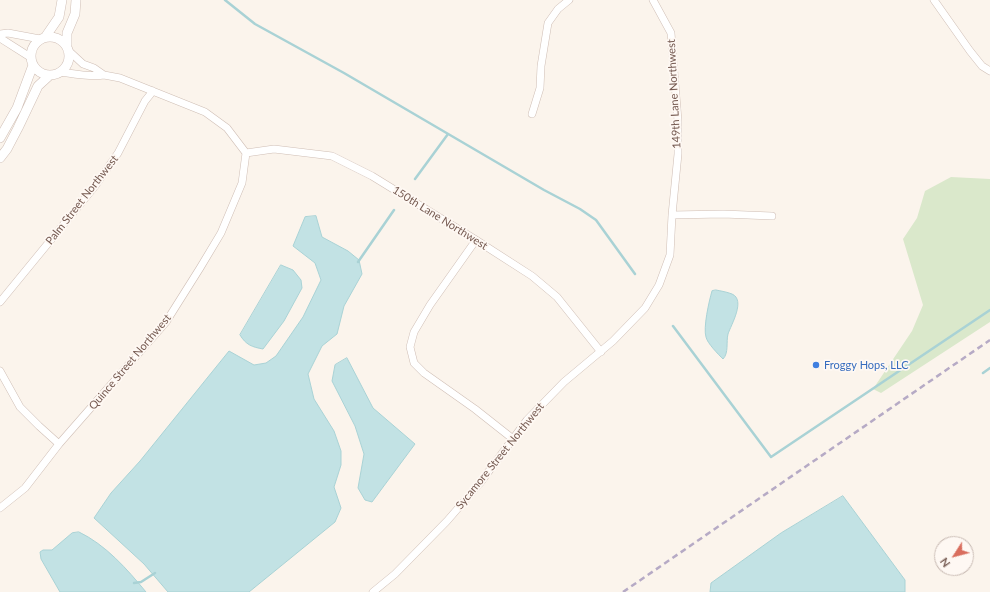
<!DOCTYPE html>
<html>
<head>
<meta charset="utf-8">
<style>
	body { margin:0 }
	#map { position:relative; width:990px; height:592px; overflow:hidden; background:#fbf4ec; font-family:Lato,sans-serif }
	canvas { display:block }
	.north { position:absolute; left:934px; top:536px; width:40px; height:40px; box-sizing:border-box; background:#fef8f3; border:1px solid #c7b9b2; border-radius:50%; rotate:234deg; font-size:11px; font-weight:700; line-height:16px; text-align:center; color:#755a51 }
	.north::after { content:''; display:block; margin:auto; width:14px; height:18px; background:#d96e5e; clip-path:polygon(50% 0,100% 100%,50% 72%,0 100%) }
</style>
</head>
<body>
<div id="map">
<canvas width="990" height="592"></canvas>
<div class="north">N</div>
</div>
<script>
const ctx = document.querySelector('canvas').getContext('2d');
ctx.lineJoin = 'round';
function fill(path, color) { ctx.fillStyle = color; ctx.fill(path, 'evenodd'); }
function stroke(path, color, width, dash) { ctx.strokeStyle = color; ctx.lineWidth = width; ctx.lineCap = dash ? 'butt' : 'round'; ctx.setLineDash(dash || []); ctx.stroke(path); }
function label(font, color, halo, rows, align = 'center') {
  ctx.font = font + ' Lato,sans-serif'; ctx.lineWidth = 3.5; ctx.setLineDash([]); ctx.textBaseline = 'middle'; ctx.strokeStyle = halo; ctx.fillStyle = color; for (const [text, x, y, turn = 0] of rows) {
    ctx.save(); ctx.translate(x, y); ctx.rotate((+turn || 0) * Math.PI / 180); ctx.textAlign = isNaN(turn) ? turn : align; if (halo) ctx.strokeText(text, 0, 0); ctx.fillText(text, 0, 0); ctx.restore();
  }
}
const green = new Path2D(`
	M 951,177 L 990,179 L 990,322 L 881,393 L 873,389 L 912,331 L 923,305 L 903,239 L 917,218 L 925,191 Z`);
const water = new Path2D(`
	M 316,216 L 322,237 L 348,251 L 359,260 L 362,274 L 344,306 L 337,334 L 322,346 L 308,374 L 314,399 L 334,431 L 341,451 L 341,465 L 334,487 L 341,508 L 335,522 L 249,592 L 168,592 L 144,564 L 94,518 L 111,493 L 140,461 L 229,351 L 254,365 L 266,363 L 276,356 L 303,317 L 321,280 L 315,263 L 293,246 L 305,217 Z
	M 281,265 L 293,270 L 301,280 L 302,288 L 284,321 L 263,349 C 252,347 246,345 240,335 Z
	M 716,290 C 721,291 727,292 732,294 C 746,300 731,325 728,334 C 726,342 729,353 723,359 C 719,355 707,343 706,337 C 703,328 709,301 712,291 Z
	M 347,358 L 373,408 L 415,444 L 372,502 L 365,500 L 358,488 L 364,454 L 355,426 L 332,381 L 335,365 Z
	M 843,496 L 905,580 L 905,592 L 710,592 L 711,583 L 781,533 Z
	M 79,532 C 106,545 127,569 146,592 L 60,592 L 41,559 L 40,552 L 43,550 L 52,550 L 72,533 Z`);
const stream = new Path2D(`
	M 225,0 L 255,24 L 344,73 L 544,190 L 580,209 L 596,220 L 635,274
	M 415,179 L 448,134
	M 358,262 L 394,210
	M 673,326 L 771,457 L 990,310
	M 983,373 L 990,368
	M 134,583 L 141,582 L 155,573`);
const minor = new Path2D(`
	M 934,0 L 970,51 L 982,66 L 990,71
	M 0,34 L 8,33 L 40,39
	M 0,38 L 30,57
	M 61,72 C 75,74 90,77 104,75 L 94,68 L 83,64 L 70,52
	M 104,75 L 120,78 L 205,112 L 227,128 L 246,153
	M 532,114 L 540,88 L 541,66 L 548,23 L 558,9 L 569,0
	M 246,153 L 274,149 L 332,156 L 372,176 L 476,240 L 532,276 L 557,297 L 601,352
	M 672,215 L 723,214 L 772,216
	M 476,240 L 430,305 L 414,332 L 410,347 L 414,363 L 424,373 L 475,409 L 513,439
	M 0,302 L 95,186 L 118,153 L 145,101 L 153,91
	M 0,371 L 20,407 L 39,426 L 59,444
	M 0,508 L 25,488 L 59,444 L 166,322 L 200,268 L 221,233 L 242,183 L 246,153
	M 373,592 L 395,574 L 447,521 L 480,483 L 527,420 L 564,382 L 613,341 L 645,308 L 659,285 L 670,255 L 672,215 L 678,154 L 678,121 L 671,33 L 653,0`);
const tertiary = new Path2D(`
	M 46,36 L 59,17 L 62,0
	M31 56a19 19 0 1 1 38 0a19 19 0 1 1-38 0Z
	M 67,45 L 67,33 L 75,14 L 76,0
	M 0,138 L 17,108 L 33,65
	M 0,158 L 7,149 L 18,128 L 38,86 L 50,75`);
const rail = new Path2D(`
	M 623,592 L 990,340`);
const markers = [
	[816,365,4,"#3f7fe0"]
];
const streetNames = [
	["149th Lane Northwest",674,94,-93],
	["Palm Street Northwest",82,200,-52],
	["150th Lane Northwest",440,218,32],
	["Quince Street Northwest",130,362,-50],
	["Sycamore Street Northwest",500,456,-51]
];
const shopNames = [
	["Froggy Hops, LLC",824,365]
];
fill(green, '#dae8cb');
fill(water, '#c2e2e4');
stroke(water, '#a9d2d5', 1);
stroke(stream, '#a9d2d5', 2.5);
stroke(minor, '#cfbeb5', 8);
stroke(tertiary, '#cfbeb5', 10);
stroke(minor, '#fff', 7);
stroke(tertiary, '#fff', 9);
stroke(rail, '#b6aac5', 2.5, [6, 4]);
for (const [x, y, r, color] of markers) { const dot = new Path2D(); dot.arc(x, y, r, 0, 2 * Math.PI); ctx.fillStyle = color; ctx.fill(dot); stroke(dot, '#fef8f3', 1.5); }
label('11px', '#755a51', '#fef8f3', streetNames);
label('11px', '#366cbe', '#fef8f3', shopNames, 'left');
</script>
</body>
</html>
